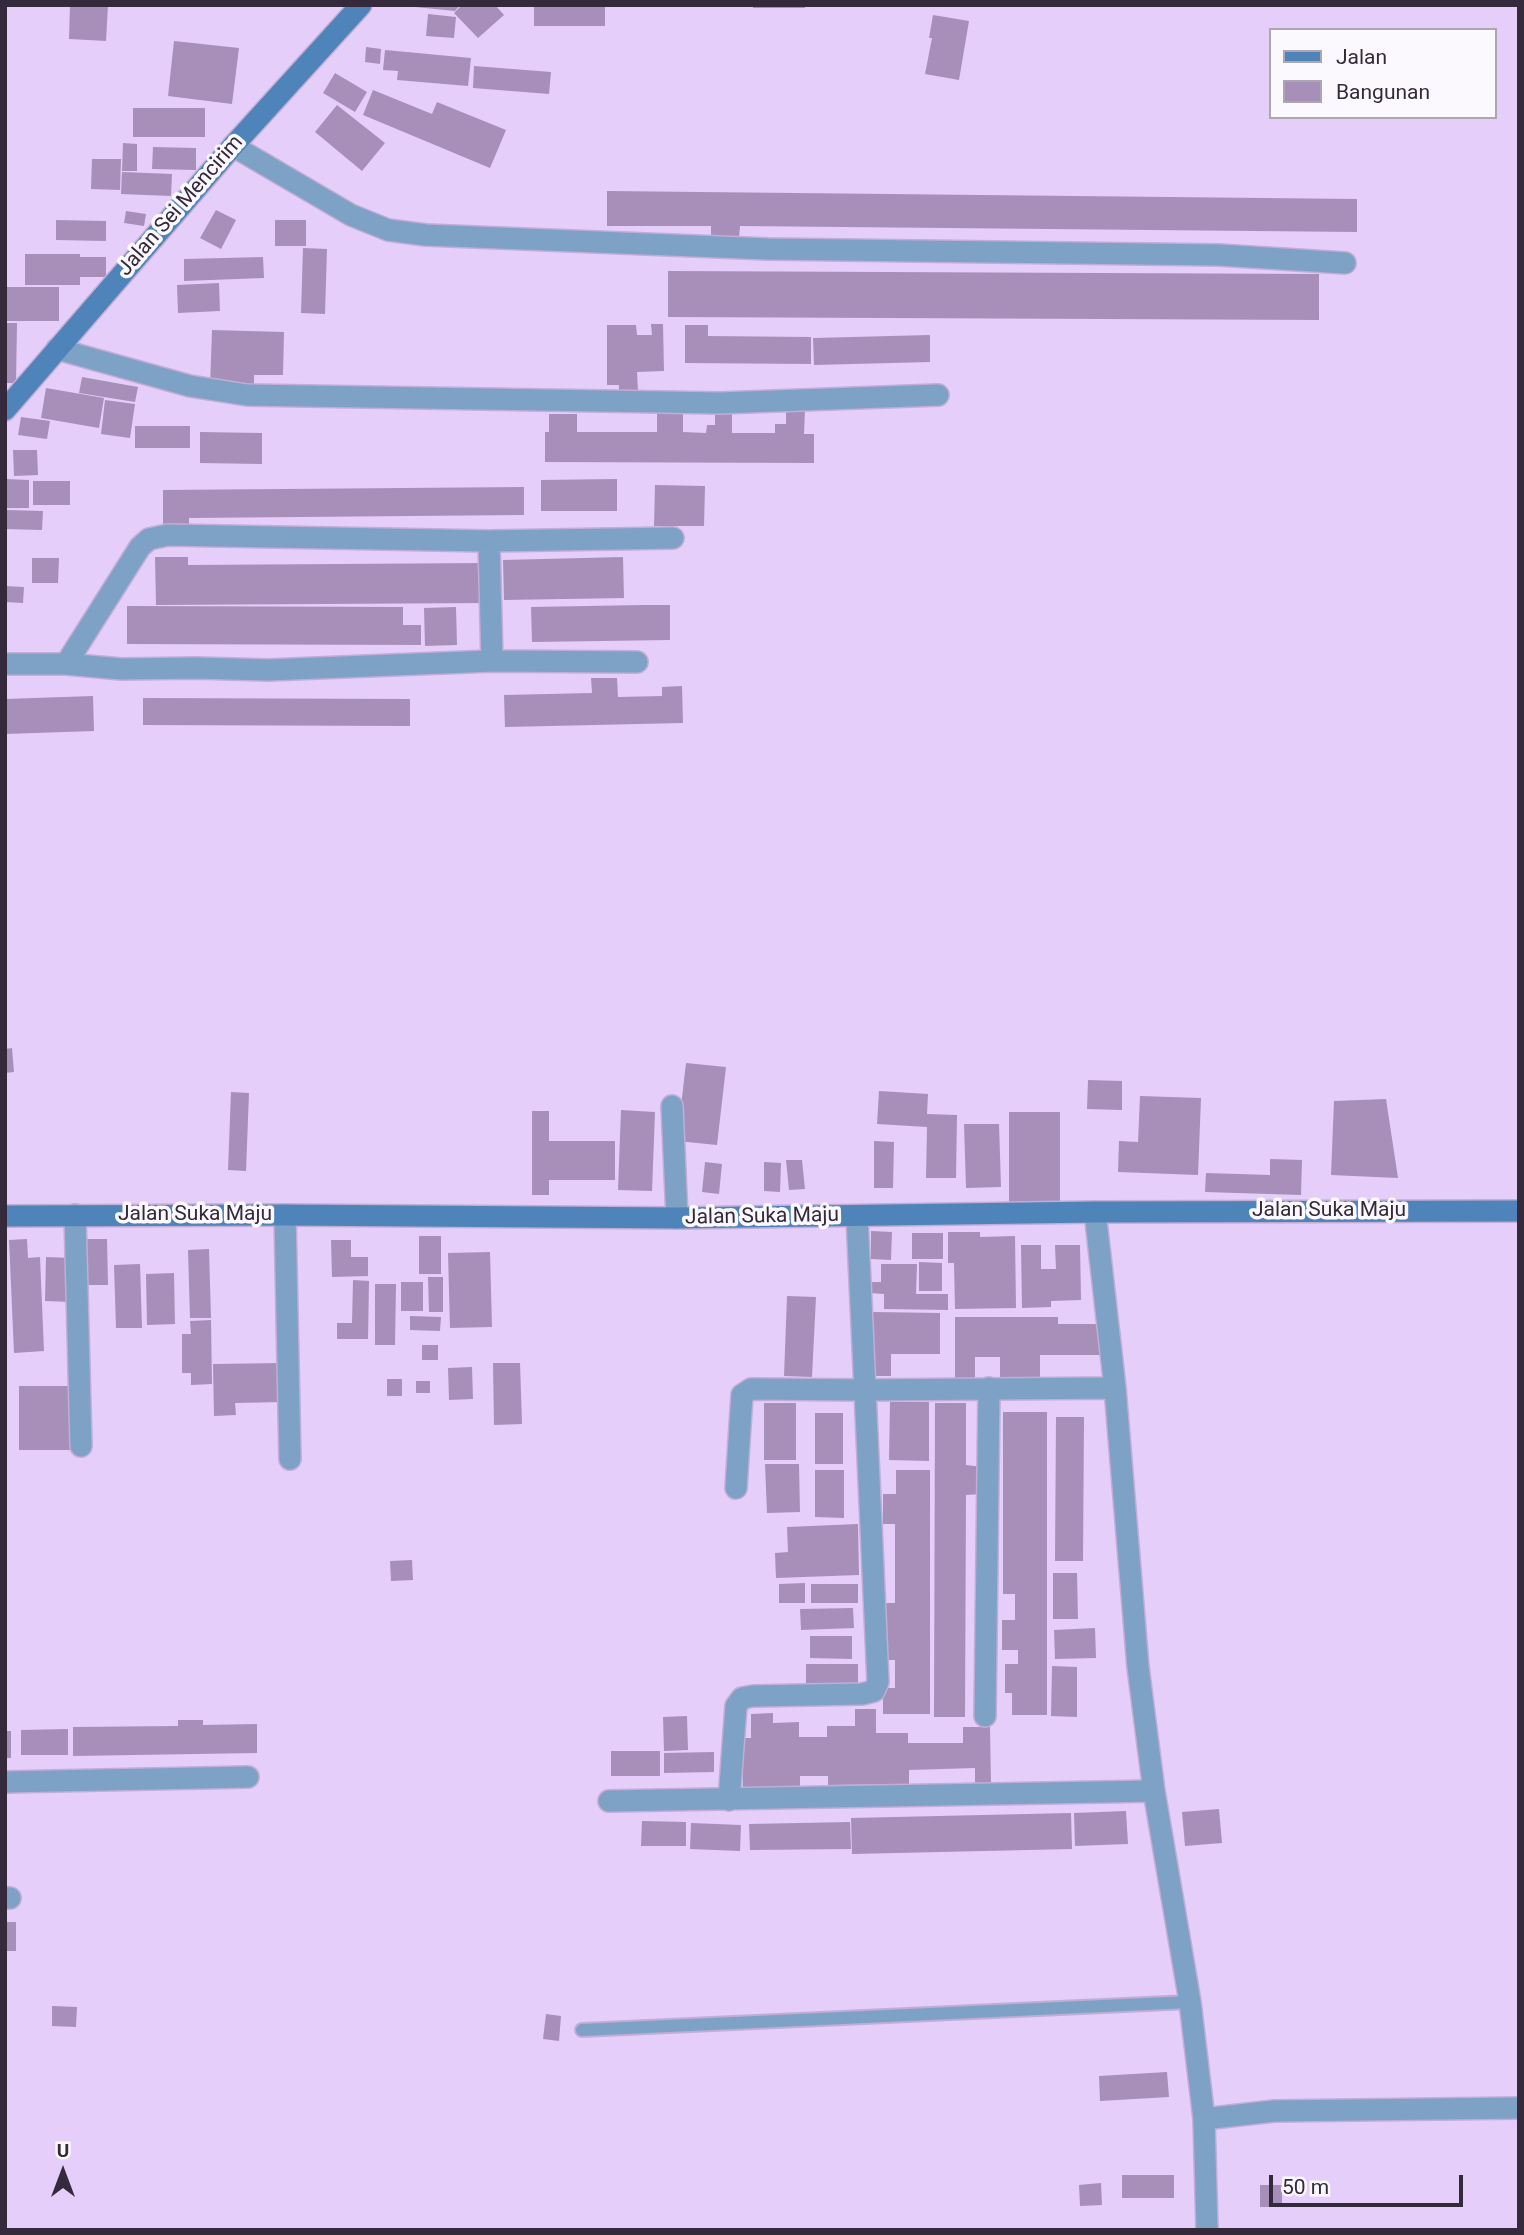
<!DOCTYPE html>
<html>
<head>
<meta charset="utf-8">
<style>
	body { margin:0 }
	#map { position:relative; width:1524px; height:2235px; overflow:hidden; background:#e6cefa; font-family:Roboto,sans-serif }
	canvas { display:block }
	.frame { position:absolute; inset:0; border:7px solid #342a3b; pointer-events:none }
	.legend { position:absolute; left:1269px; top:28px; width:228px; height:91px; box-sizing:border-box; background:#fbf9fd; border:2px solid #aba6af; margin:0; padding:9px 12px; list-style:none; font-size:21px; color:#342a3b }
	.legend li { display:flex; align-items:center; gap:14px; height:35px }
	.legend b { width:35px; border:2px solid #aba6af }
	.north { position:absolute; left:28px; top:2137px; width:70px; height:70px; -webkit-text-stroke:5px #fbf9fd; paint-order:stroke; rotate:0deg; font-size:19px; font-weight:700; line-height:28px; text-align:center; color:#342a3b }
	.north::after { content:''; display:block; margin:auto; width:24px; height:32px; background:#342a3b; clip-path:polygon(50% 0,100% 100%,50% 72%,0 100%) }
	.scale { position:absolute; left:1269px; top:2175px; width:194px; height:32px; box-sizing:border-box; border:4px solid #342a3b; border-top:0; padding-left:9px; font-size:21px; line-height:24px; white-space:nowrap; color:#342a3b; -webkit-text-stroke:5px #fbf9fd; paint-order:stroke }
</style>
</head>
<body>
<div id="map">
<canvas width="1524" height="2235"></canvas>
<div class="frame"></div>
<ul class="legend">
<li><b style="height:9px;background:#4f84ba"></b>Jalan</li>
<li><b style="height:19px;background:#a78fb9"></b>Bangunan</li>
</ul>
<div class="north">U</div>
<div class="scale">50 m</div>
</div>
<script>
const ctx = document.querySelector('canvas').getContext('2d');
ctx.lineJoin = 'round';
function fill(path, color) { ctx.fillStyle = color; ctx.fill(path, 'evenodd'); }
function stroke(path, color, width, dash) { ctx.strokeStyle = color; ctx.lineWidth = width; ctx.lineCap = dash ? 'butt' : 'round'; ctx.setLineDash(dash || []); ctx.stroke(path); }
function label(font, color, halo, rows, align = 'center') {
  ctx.font = font + ' Roboto,sans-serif'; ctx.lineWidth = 7; ctx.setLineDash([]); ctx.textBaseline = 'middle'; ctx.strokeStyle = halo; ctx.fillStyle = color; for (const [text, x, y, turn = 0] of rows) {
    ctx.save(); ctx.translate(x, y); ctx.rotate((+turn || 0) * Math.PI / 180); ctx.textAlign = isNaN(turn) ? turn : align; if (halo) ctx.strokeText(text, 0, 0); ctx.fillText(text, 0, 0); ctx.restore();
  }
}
const building = new Path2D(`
	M 70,5 L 108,5 L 106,41 L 69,39 Z
	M 415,5 L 460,5 L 455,11 L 415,7 Z
	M 462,5 L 495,5 L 504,15 L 478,38 L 454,13 Z
	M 534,5 L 605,5 L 605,26 L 534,26 Z
	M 753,5 L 805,5 L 805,8 L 753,8 Z
	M 428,14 L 456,17 L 454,38 L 426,36 Z
	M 933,15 L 969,21 L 959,80 L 925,74 L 932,38 L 929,38 Z
	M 174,41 L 239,48 L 232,104 L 168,96 Z
	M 366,47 L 381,49 L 380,64 L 365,62 Z
	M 385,50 L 471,58 L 468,86 L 397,80 L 398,71 L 383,70 Z
	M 474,66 L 551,72 L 549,94 L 473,88 Z
	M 335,73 L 367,92 L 355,112 L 323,93 Z
	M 373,90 L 432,114 L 437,102 L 506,130 L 490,168 L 363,115 Z
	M 337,105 L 385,143 L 362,171 L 315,132 Z
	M 133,108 L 205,108 L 205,137 L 133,137 Z
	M 123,143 L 137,144 L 137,171 L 122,171 Z
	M 153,147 L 196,148 L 196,170 L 152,169 Z
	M 92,159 L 121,159 L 120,190 L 91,189 Z
	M 122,172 L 172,174 L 171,196 L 121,194 Z
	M 607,191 L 1357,199 L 1357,232 L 740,226 L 739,238 L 711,238 L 711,226 L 607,226 Z
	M 216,210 L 236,220 L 221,249 L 200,238 Z
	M 126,211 L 146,214 L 144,226 L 124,223 Z
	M 56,220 L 106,221 L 106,241 L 56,240 Z
	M 275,220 L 306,220 L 306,246 L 275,246 Z
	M 303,248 L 327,249 L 325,314 L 301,313 Z
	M 25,254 L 80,254 L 80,257 L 106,257 L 106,277 L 80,277 L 80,285 L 25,285 Z
	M 263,257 L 264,278 L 184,281 L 184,259 Z
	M 668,271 L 1319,274 L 1319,320 L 668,317 Z
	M 219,283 L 220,311 L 178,313 L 177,285 Z
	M 5,287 L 59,287 L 59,321 L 5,321 Z
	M 5,323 L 17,323 L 16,383 L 5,383 Z
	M 651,324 L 663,324 L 664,371 L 637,372 L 638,391 L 619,391 L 619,385 L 607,385 L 607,325 L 636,325 L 637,335 L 652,335 Z
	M 685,325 L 708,325 L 708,336 L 811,337 L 811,364 L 685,363 Z
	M 212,330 L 284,332 L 283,375 L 254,375 L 254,389 L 210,387 Z
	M 930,335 L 930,362 L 814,365 L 813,338 Z
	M 82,377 L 138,387 L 135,402 L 79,393 Z
	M 46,388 L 104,398 L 99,428 L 41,418 Z
	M 105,400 L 135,404 L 130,438 L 101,434 Z
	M 786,409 L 805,409 L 804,434 L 814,434 L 814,463 L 545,462 L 545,432 L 549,432 L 549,414 L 577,414 L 577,432 L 657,432 L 657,413 L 683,413 L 683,432 L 706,433 L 707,425 L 715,425 L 715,413 L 732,413 L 732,433 L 775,433 L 775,424 L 786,424 Z
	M 21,417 L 50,421 L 47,439 L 18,435 Z
	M 135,426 L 190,426 L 190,448 L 135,448 Z
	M 200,432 L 262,433 L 262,464 L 200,463 Z
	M 13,450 L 37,450 L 38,475 L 14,476 Z
	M 5,479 L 29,480 L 29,508 L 5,508 Z
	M 617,479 L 617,511 L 541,511 L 541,480 Z
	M 33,481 L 70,481 L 70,505 L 33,505 Z
	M 655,485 L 705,486 L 704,526 L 654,526 Z
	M 524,487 L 524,515 L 189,518 L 189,531 L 163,532 L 163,490 Z
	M 5,510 L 43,511 L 42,530 L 5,529 Z
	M 155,557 L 188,557 L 188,565 L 487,563 L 487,603 L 156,605 Z
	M 623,557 L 624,598 L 504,600 L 503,560 Z
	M 32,558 L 59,558 L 58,583 L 32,583 Z
	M 5,586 L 24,587 L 23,603 L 5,602 Z
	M 644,605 L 670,605 L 670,640 L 532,642 L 531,607 Z
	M 127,606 L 403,607 L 403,625 L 421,625 L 421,645 L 127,644 Z
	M 456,607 L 457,645 L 425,646 L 424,608 Z
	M 591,678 L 617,678 L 618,697 L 662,696 L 662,687 L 682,686 L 683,723 L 505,727 L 504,695 L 592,693 Z
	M 93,696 L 94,731 L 5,734 L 5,699 Z
	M 143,698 L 410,699 L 410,726 L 143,725 Z
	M 12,1048 L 14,1072 L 5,1073 L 5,1049 Z
	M 686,1063 L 726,1067 L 717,1145 L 677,1141 Z
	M 1088,1080 L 1122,1081 L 1122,1110 L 1087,1109 Z
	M 879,1091 L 928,1094 L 927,1114 L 957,1115 L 956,1178 L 926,1178 L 927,1127 L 877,1124 Z
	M 231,1092 L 249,1093 L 246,1171 L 228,1170 Z
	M 1140,1096 L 1201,1098 L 1198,1175 L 1118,1172 L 1119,1141 L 1138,1142 Z
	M 1386,1099 L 1398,1178 L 1331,1175 L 1334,1101 Z
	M 621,1110 L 655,1112 L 652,1191 L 618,1190 Z
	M 532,1111 L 549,1111 L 549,1141 L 615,1141 L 615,1180 L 549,1180 L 549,1195 L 532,1195 Z
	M 1009,1112 L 1060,1112 L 1060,1204 L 1009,1203 Z
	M 964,1124 L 999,1124 L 1001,1187 L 966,1188 Z
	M 874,1141 L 894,1142 L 893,1188 L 874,1188 Z
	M 1270,1159 L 1302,1160 L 1301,1195 L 1205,1192 L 1206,1173 L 1270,1175 Z
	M 786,1160 L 802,1160 L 805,1189 L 789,1190 Z
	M 705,1162 L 722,1164 L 719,1194 L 702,1192 Z
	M 764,1162 L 781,1163 L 780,1192 L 764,1191 Z
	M 871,1231 L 892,1232 L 891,1260 L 871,1259 Z
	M 948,1232 L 980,1232 L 980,1237 L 1015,1236 L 1016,1308 L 955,1309 L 954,1263 L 948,1263 Z
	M 912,1233 L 943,1233 L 943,1259 L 912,1259 Z
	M 419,1236 L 441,1236 L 441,1274 L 419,1274 Z
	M 27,1239 L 28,1258 L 40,1257 L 44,1351 L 14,1353 L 9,1240 Z
	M 79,1239 L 107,1239 L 108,1285 L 80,1285 Z
	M 331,1240 L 351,1240 L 351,1257 L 368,1257 L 368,1276 L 332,1277 Z
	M 1021,1245 L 1041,1245 L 1041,1269 L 1056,1269 L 1055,1245 L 1080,1245 L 1081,1300 L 1051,1301 L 1051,1307 L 1022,1308 Z
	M 209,1249 L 211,1318 L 190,1318 L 188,1250 Z
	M 490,1252 L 492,1327 L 450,1328 L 448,1253 Z
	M 46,1257 L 72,1258 L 71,1302 L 45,1301 Z
	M 919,1262 L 942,1263 L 942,1291 L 919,1291 Z
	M 140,1264 L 142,1328 L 116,1328 L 114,1265 Z
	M 881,1264 L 917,1264 L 916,1294 L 948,1294 L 948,1310 L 884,1309 L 884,1294 L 869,1293 L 869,1282 L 881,1282 Z
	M 174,1273 L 175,1324 L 147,1325 L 146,1274 Z
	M 428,1277 L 443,1277 L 443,1312 L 429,1312 Z
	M 353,1280 L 369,1281 L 368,1339 L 337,1339 L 337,1323 L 352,1323 Z
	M 401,1282 L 423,1282 L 423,1311 L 401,1311 Z
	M 375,1284 L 396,1284 L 395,1345 L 375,1345 Z
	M 787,1296 L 816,1297 L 812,1377 L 784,1376 Z
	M 873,1312 L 940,1313 L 940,1354 L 891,1354 L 891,1376 L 873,1376 Z
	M 410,1316 L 441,1317 L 440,1331 L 410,1330 Z
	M 955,1317 L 1058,1317 L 1058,1324 L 1100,1324 L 1100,1355 L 1040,1355 L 1040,1379 L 1000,1379 L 1000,1357 L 975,1357 L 975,1378 L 955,1378 Z
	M 211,1320 L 212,1384 L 191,1385 L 191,1373 L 182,1373 L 182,1334 L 191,1334 L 190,1321 Z
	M 422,1345 L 438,1345 L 438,1360 L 422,1360 Z
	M 282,1363 L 283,1402 L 235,1403 L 236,1415 L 214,1416 L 213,1364 Z
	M 493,1363 L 520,1363 L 522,1424 L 494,1425 Z
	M 472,1367 L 473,1399 L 449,1400 L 448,1368 Z
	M 387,1379 L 402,1379 L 402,1396 L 387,1396 Z
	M 416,1381 L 430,1381 L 430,1393 L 416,1393 Z
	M 19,1386 L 73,1386 L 73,1450 L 19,1450 Z
	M 890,1402 L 929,1402 L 929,1461 L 889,1460 Z
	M 764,1403 L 796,1403 L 796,1460 L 764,1460 Z
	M 935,1403 L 966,1403 L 966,1465 L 983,1467 L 981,1494 L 966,1495 L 965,1717 L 934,1717 Z
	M 1003,1412 L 1047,1412 L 1047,1715 L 1012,1715 L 1012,1693 L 1005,1693 L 1005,1664 L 1018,1664 L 1018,1650 L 1002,1650 L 1002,1620 L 1015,1620 L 1015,1594 L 1003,1594 Z
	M 815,1413 L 843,1413 L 843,1464 L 815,1464 Z
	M 1056,1417 L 1084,1417 L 1083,1561 L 1055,1561 Z
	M 765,1464 L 799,1464 L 800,1512 L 767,1513 Z
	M 815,1470 L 844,1470 L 844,1518 L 815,1517 Z
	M 896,1470 L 930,1470 L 930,1714 L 883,1714 L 883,1688 L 895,1688 L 895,1660 L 884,1660 L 885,1603 L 895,1603 L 895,1524 L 883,1524 L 883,1494 L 896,1494 Z
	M 858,1524 L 859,1575 L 776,1578 L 775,1553 L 788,1552 L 787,1527 Z
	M 412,1560 L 413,1580 L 391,1581 L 390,1561 Z
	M 1053,1573 L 1077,1573 L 1078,1619 L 1053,1619 Z
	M 805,1583 L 805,1603 L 779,1603 L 779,1584 Z
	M 811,1584 L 858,1584 L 858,1603 L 811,1603 Z
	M 853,1608 L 854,1628 L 801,1630 L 800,1609 Z
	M 1095,1628 L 1096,1658 L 1055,1659 L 1054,1630 Z
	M 810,1636 L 852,1636 L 852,1659 L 810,1658 Z
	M 806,1664 L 858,1664 L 858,1690 L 806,1690 Z
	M 1052,1666 L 1077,1667 L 1077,1717 L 1051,1716 Z
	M 855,1709 L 876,1709 L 876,1733 L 908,1733 L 908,1743 L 963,1743 L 963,1727 L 990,1727 L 991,1784 L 975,1784 L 975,1768 L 909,1770 L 909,1784 L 828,1785 L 828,1776 L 800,1776 L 800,1789 L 743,1791 L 742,1738 L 751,1738 L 751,1714 L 773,1713 L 773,1723 L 799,1722 L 799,1737 L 827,1737 L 827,1726 L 855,1726 Z
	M 687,1716 L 688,1750 L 664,1751 L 663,1717 Z
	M 178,1720 L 203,1720 L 203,1725 L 257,1724 L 257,1753 L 73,1756 L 73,1727 L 178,1726 Z
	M 68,1729 L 68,1755 L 21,1755 L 21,1730 Z
	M 5,1731 L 11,1731 L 11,1758 L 5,1758 Z
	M 611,1751 L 660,1751 L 660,1776 L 611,1776 Z
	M 714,1752 L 714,1772 L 664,1773 L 664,1753 Z
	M 1219,1809 L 1222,1843 L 1185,1846 L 1182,1812 Z
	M 1126,1811 L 1128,1844 L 1075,1846 L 1074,1813 Z
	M 1071,1813 L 1072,1849 L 852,1854 L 851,1818 Z
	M 642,1821 L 686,1822 L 686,1846 L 641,1846 Z
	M 850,1822 L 851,1849 L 750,1850 L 749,1824 Z
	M 691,1823 L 741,1825 L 740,1851 L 690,1849 Z
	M 5,1922 L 16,1922 L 16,1951 L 5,1951 Z
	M 52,2006 L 77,2007 L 76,2027 L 52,2026 Z
	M 546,2014 L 561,2016 L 559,2041 L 543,2039 Z
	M 1167,2072 L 1169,2097 L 1100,2101 L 1099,2076 Z
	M 1122,2175 L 1174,2175 L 1174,2198 L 1122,2198 Z
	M 1101,2183 L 1102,2205 L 1080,2206 L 1079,2185 Z
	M 1260,2185 L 1282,2185 L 1282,2207 L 1260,2207 Z`);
const lane = new Path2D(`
	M 582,2030 L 1190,2002`);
const street = new Path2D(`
	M 233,146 L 351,215 L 388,230 L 426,235 L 768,249 L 1219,255 L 1345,263
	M 57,349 L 190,386 L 247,395 L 720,403 L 938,395
	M 489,541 L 492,661
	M 5,664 L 66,664 L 121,669 L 196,668 L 268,670 L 492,661 L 637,662
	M 66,664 L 140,547 L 149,539 L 168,535 L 489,541 L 673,538
	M 672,1106 L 677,1218
	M 1095,1212 L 1115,1388 L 1138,1667 L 1154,1791 L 1190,2002 L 1204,2119 L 1207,2230
	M 75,1215 L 81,1446
	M 285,1215 L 290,1459
	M 736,1488 L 742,1395 L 751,1389 L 865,1390 L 857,1216
	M 985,1716 L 989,1388
	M 5,1782 L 248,1777
	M 729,1800 L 736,1706 L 742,1698 L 753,1696 L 862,1694 L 874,1691 L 878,1682 L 865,1390 L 1115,1388
	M 609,1801 L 1154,1791
	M 5,1898 L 10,1898
	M 1204,2119 L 1274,2111 L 1519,2108`);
const secondary = new Path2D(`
	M 5,410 L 233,146 L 361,5
	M 5,1216 L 285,1215 L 677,1218 L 1095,1212 L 1519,1211`);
const streetNames = [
	["Jalan Sei Mencirim",181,206,-49],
	["Jalan Suka Maju",1329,1211],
	["Jalan Suka Maju",195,1215],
	["Jalan Suka Maju",762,1217,-1]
];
fill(building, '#a78fb9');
stroke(lane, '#c2add4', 16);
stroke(street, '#c2add4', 24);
stroke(secondary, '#c2add4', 24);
stroke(lane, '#7ea1c6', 12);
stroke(street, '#7ea1c6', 21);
stroke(secondary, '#4f84ba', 21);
label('21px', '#342a3b', '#fbf9fd', streetNames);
</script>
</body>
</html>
